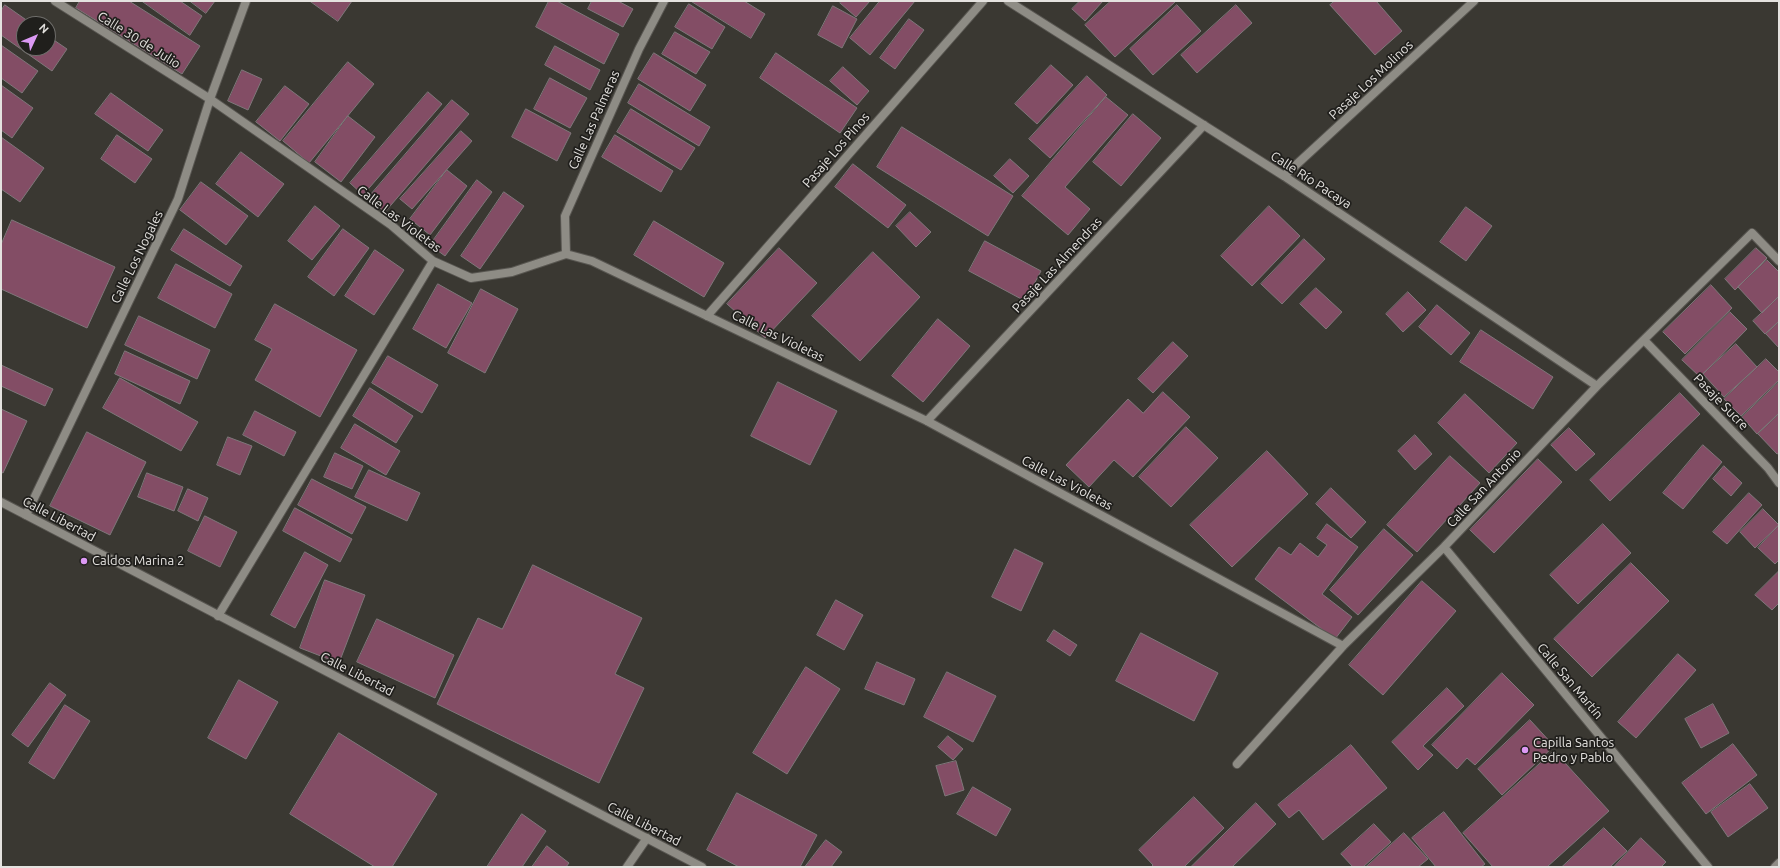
<!DOCTYPE html>
<html>
<head>
<meta charset="utf-8">
<style>
	body { margin:0 }
	#map { position:relative; width:1780px; height:868px; overflow:hidden; background:#3a3832; font-family:Ubuntu,sans-serif }
	canvas { display:block }
	.frame { position:absolute; inset:0; border:2px solid #e4e2df; pointer-events:none }
	.north { position:absolute; left:16px; top:16px; width:40px; height:40px; box-sizing:border-box; background:#201f1c; border:1px solid #6e6d6a; border-radius:50%; rotate:46deg; font-size:11px; font-weight:700; line-height:16px; text-align:center; color:#e4e2df }
	.north::after { content:''; display:block; margin:auto; width:14px; height:18px; background:#dc99f4; clip-path:polygon(50% 0,100% 100%,50% 72%,0 100%) }
</style>
</head>
<body>
<div id="map">
<canvas width="1780" height="868"></canvas>
<div class="frame"></div>
<div class="north">N</div>
</div>
<script>
const ctx = document.querySelector('canvas').getContext('2d');
ctx.lineJoin = 'round';
function fill(path, color) { ctx.fillStyle = color; ctx.fill(path, 'evenodd'); }
function stroke(path, color, width, dash) { ctx.strokeStyle = color; ctx.lineWidth = width; ctx.lineCap = dash ? 'butt' : 'round'; ctx.setLineDash(dash || []); ctx.stroke(path); }
function label(font, color, halo, rows, align = 'center') {
  ctx.font = font + ' Ubuntu,sans-serif'; ctx.lineWidth = 3.5; ctx.setLineDash([]); ctx.textBaseline = 'middle'; ctx.strokeStyle = halo; ctx.fillStyle = color; for (const [text, x, y, turn = 0] of rows) {
    ctx.save(); ctx.translate(x, y); ctx.rotate((+turn || 0) * Math.PI / 180); ctx.textAlign = isNaN(turn) ? turn : align; if (halo) ctx.strokeText(text, 0, 0); ctx.fillText(text, 0, 0); ctx.restore();
  }
}
const building = new Path2D(`
	M 80,1 L 129,1 L 200,46 L 182,74 L 76,8 Z
	M 142,1 L 180,1 L 202,16 L 190,35 Z
	M 190,1 L 215,1 L 206,13 Z
	M 310,1 L 352,1 L 338,21 Z
	M 549,1 L 557,1 L 619,34 L 604,64 L 536,27 Z
	M 592,1 L 618,1 L 633,9 L 623,27 L 588,9 Z
	M 691,1 L 744,1 L 765,14 L 751,38 Z
	M 842,1 L 870,1 L 856,17 L 840,3 Z
	M 880,1 L 915,1 L 870,55 L 850,38 Z
	M 1080,1 L 1103,1 L 1085,21 L 1072,9 Z
	M 1111,1 L 1174,1 L 1175,2 L 1115,57 L 1085,25 Z
	M 1335,1 L 1376,1 L 1402,31 L 1375,55 L 1330,5 Z
	M 689,4 L 725,27 L 712,49 L 675,27 Z
	M 5,5 L 32,24 L 24,24 L 24,48 L 48,48 L 48,36 L 67,49 L 52,71 L 1,35 L 1,11 Z
	M 1177,5 L 1201,31 L 1153,75 L 1130,49 Z
	M 1236,5 L 1252,23 L 1197,73 L 1181,55 Z
	M 833,6 L 857,19 L 842,48 L 818,35 Z
	M 909,19 L 924,30 L 895,69 L 880,58 Z
	M 675,32 L 710,52 L 696,74 L 662,54 Z
	M 1,45 L 38,71 L 22,93 L 1,78 Z
	M 555,46 L 600,70 L 590,90 L 545,65 Z
	M 654,53 L 706,85 L 690,111 L 638,79 Z
	M 776,53 L 857,108 L 840,133 L 760,78 Z
	M 348,62 L 374,84 L 309,163 L 283,141 Z
	M 1051,65 L 1073,85 L 1037,124 L 1015,104 Z
	M 843,67 L 869,91 L 857,105 L 830,81 Z
	M 242,70 L 262,79 L 248,110 L 228,101 Z
	M 1087,76 L 1107,95 L 1050,158 L 1029,139 Z
	M 550,78 L 587,98 L 570,128 L 534,109 Z
	M 639,84 L 710,127 L 699,146 L 628,103 Z
	M 1,85 L 33,108 L 12,138 L 1,130 Z
	M 285,86 L 309,104 L 280,141 L 256,122 Z
	M 428,92 L 442,104 L 363,195 L 350,183 Z
	M 111,93 L 163,130 L 148,151 L 95,114 Z
	M 1106,97 L 1128,115 L 1065,187 L 1090,209 L 1068,235 L 1022,196 Z
	M 452,100 L 469,114 L 385,212 L 368,198 Z
	M 526,109 L 571,133 L 557,161 L 512,137 Z
	M 631,109 L 695,148 L 681,170 L 617,132 Z
	M 1133,114 L 1161,138 L 1121,186 L 1093,162 Z
	M 348,116 L 375,137 L 341,182 L 315,162 Z
	M 902,127 L 1013,196 L 988,236 L 877,167 Z
	M 461,131 L 472,141 L 412,209 L 400,199 Z
	M 117,135 L 152,159 L 135,183 L 101,159 Z
	M 615,135 L 673,171 L 661,192 L 602,157 Z
	M 1,137 L 44,168 L 20,202 L 1,189 Z
	M 241,152 L 284,184 L 258,217 L 216,184 Z
	M 1010,159 L 1029,176 L 1013,193 L 994,176 Z
	M 853,164 L 906,205 L 888,228 L 835,187 Z
	M 447,170 L 467,186 L 430,235 L 410,219 Z
	M 477,180 L 492,192 L 445,256 L 430,245 Z
	M 201,182 L 248,216 L 226,245 L 180,210 Z
	M 504,192 L 524,206 L 480,269 L 461,256 Z
	M 315,206 L 340,226 L 312,260 L 288,241 Z
	M 1269,206 L 1300,236 L 1252,286 L 1221,256 Z
	M 1466,207 L 1492,226 L 1466,261 L 1440,242 Z
	M 910,212 L 931,232 L 916,247 L 896,226 Z
	M 12,220 L 115,267 L 87,328 L 1,289 L 1,245 Z
	M 654,221 L 724,263 L 704,297 L 634,255 Z
	M 184,229 L 242,266 L 230,286 L 171,250 Z
	M 343,229 L 369,248 L 334,296 L 308,277 Z
	M 1304,239 L 1325,259 L 1282,304 L 1261,284 Z
	M 985,241 L 1041,271 L 1025,301 L 969,271 Z
	M 779,248 L 817,283 L 765,338 L 727,304 Z
	M 1756,248 L 1767,258 L 1735,290 L 1725,279 Z
	M 375,250 L 404,270 L 374,315 L 345,296 Z
	M 873,252 L 920,297 L 860,361 L 812,316 Z
	M 1767,260 L 1779,272 L 1779,296 L 1762,313 L 1738,287 Z
	M 176,264 L 232,294 L 215,328 L 158,298 Z
	M 438,284 L 472,303 L 446,348 L 413,329 Z
	M 1711,285 L 1732,308 L 1685,354 L 1663,332 Z
	M 1316,288 L 1342,312 L 1326,329 L 1300,304 Z
	M 481,289 L 518,309 L 485,373 L 448,353 Z
	M 1408,292 L 1426,310 L 1403,332 L 1386,314 Z
	M 1779,297 L 1779,321 L 1765,334 L 1753,321 Z
	M 275,304 L 357,350 L 320,417 L 255,380 L 272,349 L 255,340 Z
	M 1437,305 L 1470,333 L 1451,355 L 1419,327 Z
	M 1730,312 L 1747,329 L 1700,377 L 1682,360 Z
	M 139,316 L 210,350 L 197,379 L 125,345 Z
	M 938,319 L 970,346 L 923,402 L 892,376 Z
	M 1779,322 L 1779,348 L 1766,334 Z
	M 1481,330 L 1553,377 L 1533,409 L 1460,362 Z
	M 1173,342 L 1188,356 L 1153,393 L 1138,379 Z
	M 1736,344 L 1757,367 L 1724,397 L 1703,374 Z
	M 125,351 L 190,381 L 180,404 L 115,374 Z
	M 388,356 L 438,385 L 422,413 L 372,383 Z
	M 1766,359 L 1779,372 L 1779,380 L 1741,416 L 1724,399 Z
	M 1,365 L 53,389 L 45,406 L 1,386 Z
	M 120,378 L 198,422 L 181,451 L 103,408 Z
	M 778,382 L 837,411 L 810,465 L 751,436 Z
	M 1779,382 L 1779,413 L 1757,434 L 1742,417 Z
	M 370,388 L 413,416 L 396,443 L 353,416 Z
	M 1163,392 L 1190,417 L 1133,477 L 1114,460 L 1089,487 L 1066,465 L 1128,399 L 1143,413 Z
	M 1680,393 L 1700,414 L 1610,501 L 1590,480 Z
	M 1465,394 L 1517,443 L 1489,473 L 1438,423 Z
	M 1,409 L 27,421 L 3,473 L 1,472 Z
	M 255,411 L 296,432 L 284,456 L 243,435 Z
	M 1779,414 L 1779,453 L 1777,454 L 1758,434 Z
	M 355,424 L 400,451 L 386,475 L 341,448 Z
	M 1186,427 L 1218,458 L 1171,507 L 1139,477 Z
	M 1569,428 L 1595,454 L 1576,471 L 1551,445 Z
	M 87,432 L 146,462 L 110,535 L 50,506 Z
	M 1415,435 L 1432,454 L 1415,470 L 1398,451 Z
	M 228,437 L 252,446 L 240,475 L 217,465 Z
	M 1703,445 L 1722,462 L 1683,509 L 1663,493 Z
	M 1267,451 L 1308,494 L 1232,567 L 1190,525 Z
	M 335,453 L 363,466 L 352,489 L 324,477 Z
	M 1450,456 L 1480,483 L 1417,552 L 1387,525 Z
	M 1538,459 L 1562,482 L 1494,553 L 1470,530 Z
	M 1724,466 L 1742,483 L 1731,496 L 1713,479 Z
	M 369,470 L 420,493 L 407,521 L 355,497 Z
	M 147,473 L 183,487 L 174,511 L 138,497 Z
	M 312,479 L 366,507 L 352,534 L 298,505 Z
	M 1331,488 L 1366,522 L 1351,538 L 1316,504 Z
	M 188,489 L 208,498 L 198,521 L 178,511 Z
	M 1749,493 L 1762,505 L 1727,544 L 1713,532 Z
	M 295,508 L 352,539 L 340,562 L 283,531 Z
	M 1763,509 L 1779,525 L 1755,548 L 1740,532 Z
	M 205,516 L 237,532 L 220,567 L 188,551 Z
	M 1327,524 L 1358,547 L 1322,594 L 1352,617 L 1335,639 L 1255,579 L 1279,547 L 1291,555 L 1300,543 L 1318,557 L 1327,545 L 1317,538 Z
	M 1603,524 L 1631,553 L 1578,604 L 1550,575 Z
	M 1779,525 L 1779,560 L 1775,564 L 1758,548 Z
	M 1384,529 L 1413,555 L 1358,615 L 1330,590 Z
	M 1015,549 L 1043,563 L 1021,611 L 992,597 Z
	M 305,552 L 328,565 L 295,628 L 271,615 Z
	M 1631,563 L 1669,601 L 1592,677 L 1554,639 Z
	M 533,565 L 642,618 L 615,674 L 644,688 L 599,783 L 437,704 L 478,618 L 502,629 Z
	M 1779,571 L 1779,603 L 1772,610 L 1755,595 Z
	M 325,580 L 365,595 L 339,663 L 300,648 Z
	M 1422,581 L 1456,611 L 1383,695 L 1349,665 Z
	M 836,600 L 863,615 L 844,650 L 817,635 Z
	M 377,619 L 454,655 L 435,698 L 357,662 Z
	M 1054,630 L 1077,645 L 1070,656 L 1047,641 Z
	M 1141,633 L 1218,673 L 1194,721 L 1116,681 Z
	M 1678,654 L 1696,670 L 1636,738 L 1618,722 Z
	M 877,662 L 915,679 L 904,705 L 865,689 Z
	M 806,667 L 840,689 L 787,774 L 753,753 Z
	M 947,672 L 996,696 L 973,742 L 924,717 Z
	M 1502,673 L 1534,705 L 1475,765 L 1467,758 L 1457,769 L 1432,745 Z
	M 239,680 L 278,702 L 246,759 L 208,738 Z
	M 50,683 L 66,695 L 28,747 L 12,735 Z
	M 1447,688 L 1464,706 L 1423,746 L 1433,755 L 1418,770 L 1392,742 Z
	M 1713,704 L 1729,733 L 1701,748 L 1685,719 Z
	M 65,705 L 90,721 L 54,779 L 29,763 Z
	M 1530,720 L 1554,746 L 1502,795 L 1478,769 Z
	M 339,733 L 437,794 L 392,867 L 375,867 L 290,814 Z
	M 948,736 L 963,749 L 953,760 L 938,747 Z
	M 1733,744 L 1757,775 L 1706,814 L 1682,783 Z
	M 1351,745 L 1387,788 L 1323,840 L 1299,810 L 1289,818 L 1278,805 Z
	M 1554,751 L 1609,811 L 1547,867 L 1493,867 L 1463,833 Z
	M 956,761 L 964,790 L 945,796 L 936,766 Z
	M 1750,784 L 1768,808 L 1728,837 L 1711,812 Z
	M 973,787 L 1011,809 L 996,836 L 957,814 Z
	M 737,793 L 817,835 L 800,867 L 739,867 L 707,850 Z
	M 1194,797 L 1224,828 L 1184,867 L 1151,867 L 1153,865 L 1139,850 Z
	M 1256,803 L 1276,824 L 1232,867 L 1191,867 Z
	M 1444,812 L 1485,864 L 1481,867 L 1436,867 L 1412,838 Z
	M 522,814 L 546,831 L 522,867 L 487,867 Z
	M 1374,824 L 1391,842 L 1363,867 L 1353,867 L 1341,854 Z
	M 1604,828 L 1627,851 L 1610,867 L 1562,867 Z
	M 1404,833 L 1428,859 L 1418,867 L 1366,867 Z
	M 1641,838 L 1666,862 L 1661,867 L 1614,867 Z
	M 826,840 L 842,852 L 831,867 L 805,867 Z
	M 547,846 L 569,863 L 566,867 L 532,867 Z`);
const minor = new Path2D(`
	M 55,1 L 210,99 L 391,225 L 433,261 L 471,278 L 512,272 L 566,254 L 592,261 L 927,421 L 1343,646
	M 1008,1 L 1284,176 L 1597,386
	M 1284,176 L 1474,1
	M 566,254 L 565,216 L 639,49 L 664,1
	M 707,316 L 983,1
	M 1644,340 L 1768,468 L 1779,483
	M 927,421 L 1204,125
	M 26,515 L 178,199 L 210,99 L 246,1
	M 1444,547 L 1708,867
	M 218,616 L 433,261
	M 1237,764 L 1343,646 L 1444,547 L 1597,386 L 1752,233 L 1779,261
	M 627,867 L 647,838
	M 1775,867 L 1779,863`);
const tertiary = new Path2D(`
	M 1,502 L 702,867`);
const markers = [
	[84,561,4,"#dc99f4"],
	[1525,750,4,"#dc99f4"]
];
const streetNames = [
	["Calle 30 de Julio",139,40,32],
	["Pasaje Los Molinos",1371,80,-43],
	["Calle Las Palmeras",594,120,-66],
	["Pasaje Los Pinos",836,150,-49],
	["Calle Río Pacaya",1311,180,33],
	["Calle Las Violetas",399,219,37],
	["Calle Los Nogales",137,257,-64],
	["Pasaje Las Almendras",1057,265,-47],
	["Calle Las Violetas",778,336,26],
	["Pasaje Sucre",1721,402,46],
	["Calle Las Violetas",1067,483,28],
	["Calle San Antonio",1484,488,-47],
	["Calle Libertad",59,519,28],
	["Calle Libertad",357,674,27],
	["Calle San Martín",1570,681,50],
	["Calle Libertad",644,824,27]
];
const poiNames = [
	["Caldos Marina 2",92,561],
	["Capilla Santos",1533,743],
	["Pedro y Pablo",1533,758]
];
fill(building, '#834d65');
stroke(building, '#7f777a', 1);
stroke(minor, '#585651', 10);
stroke(tertiary, '#585651', 10);
stroke(minor, '#8e8c85', 8);
stroke(tertiary, '#8e8c85', 8);
for (const [x, y, r, color] of markers) { const dot = new Path2D(); dot.arc(x, y, r, 0, 2 * Math.PI); ctx.fillStyle = color; ctx.fill(dot); stroke(dot, '#201f1c', 1.5); }
label('13px', '#e4e2df', '#201f1c', streetNames);
label('13px', '#e4e2df', '#201f1c', poiNames, 'left');
</script>
</body>
</html>
